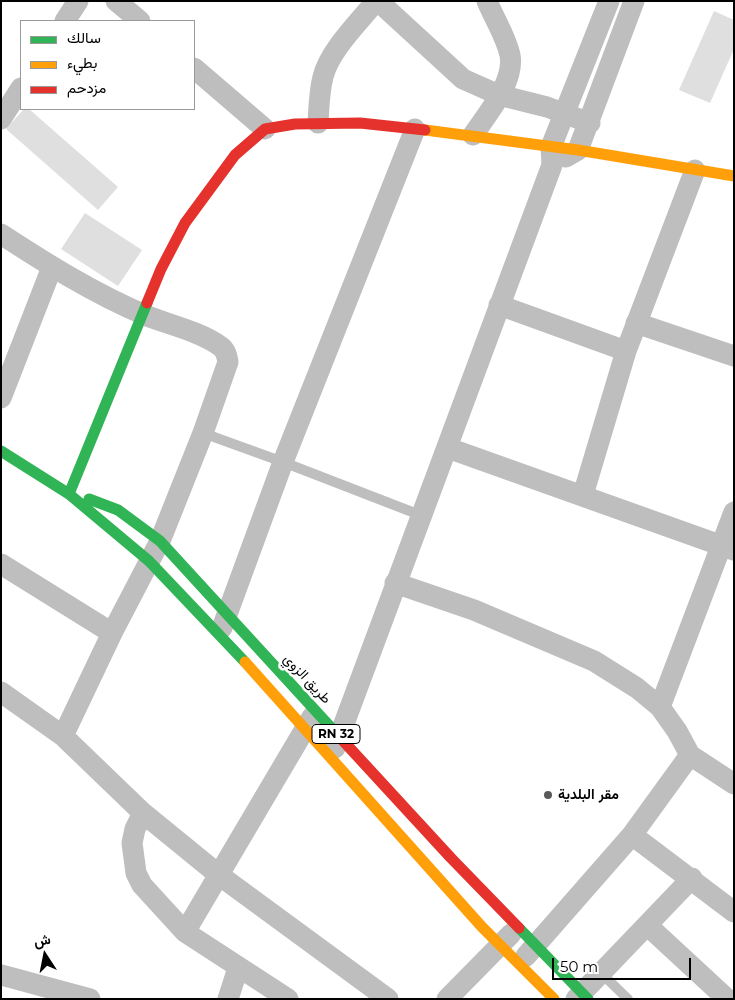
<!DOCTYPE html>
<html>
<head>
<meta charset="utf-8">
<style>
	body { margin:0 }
	#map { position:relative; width:735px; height:1000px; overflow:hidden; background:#fff; font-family:Montserrat,Vazirmatn,sans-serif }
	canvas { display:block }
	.frame { position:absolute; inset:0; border:2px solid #000; pointer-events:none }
	.legend { position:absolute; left:20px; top:20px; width:175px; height:90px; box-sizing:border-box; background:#fff; border:1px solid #999; margin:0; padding:6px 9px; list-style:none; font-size:15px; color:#000 }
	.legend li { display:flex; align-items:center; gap:10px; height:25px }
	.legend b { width:25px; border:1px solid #999 }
	.north { position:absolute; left:20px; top:930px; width:50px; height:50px; -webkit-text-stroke:4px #fff; paint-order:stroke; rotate:349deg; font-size:14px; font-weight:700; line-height:20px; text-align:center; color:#000 }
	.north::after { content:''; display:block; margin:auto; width:18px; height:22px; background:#000; clip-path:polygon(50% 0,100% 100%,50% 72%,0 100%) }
	.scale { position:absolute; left:552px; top:958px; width:139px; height:22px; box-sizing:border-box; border:2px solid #000; border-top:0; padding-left:6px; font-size:15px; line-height:18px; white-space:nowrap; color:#000; -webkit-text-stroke:4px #fff; paint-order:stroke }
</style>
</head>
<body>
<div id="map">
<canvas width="735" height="1000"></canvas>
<div class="frame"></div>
<ul class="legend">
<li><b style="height:6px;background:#30b455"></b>سالك</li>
<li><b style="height:6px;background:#ff9f0a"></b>بطيء</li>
<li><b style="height:6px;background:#e5322d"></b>مزدحم</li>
</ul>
<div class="north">ش</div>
<div class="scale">50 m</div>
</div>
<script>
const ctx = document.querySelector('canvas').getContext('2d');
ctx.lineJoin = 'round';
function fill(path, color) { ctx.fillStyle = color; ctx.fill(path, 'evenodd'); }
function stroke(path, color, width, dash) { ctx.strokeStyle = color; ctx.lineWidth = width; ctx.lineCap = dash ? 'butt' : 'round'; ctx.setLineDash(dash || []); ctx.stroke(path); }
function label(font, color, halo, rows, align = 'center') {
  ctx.font = font + ' Montserrat,Vazirmatn,sans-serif'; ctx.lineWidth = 5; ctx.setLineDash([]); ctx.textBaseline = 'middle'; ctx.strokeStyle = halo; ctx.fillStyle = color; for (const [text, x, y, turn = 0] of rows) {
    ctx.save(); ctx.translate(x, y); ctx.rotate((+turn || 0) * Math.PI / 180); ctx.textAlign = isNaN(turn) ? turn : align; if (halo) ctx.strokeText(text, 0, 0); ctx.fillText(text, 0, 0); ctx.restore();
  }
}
const building = new Path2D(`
	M 714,11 L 734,20 L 734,49 L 710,103 L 679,90 Z
	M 24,109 L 29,109 L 118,187 L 98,210 L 6,129 Z
	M 85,213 L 142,250 L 118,286 L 61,249 Z`);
const lane = new Path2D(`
	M 203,433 L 283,462 L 420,515
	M 601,973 L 628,999`);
const street = new Path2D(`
	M 116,1 L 140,21
	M 378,1 L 463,79 L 499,95 L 547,107 L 590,123
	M 65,21 L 78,1
	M 194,68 L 265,129
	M 1,119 L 21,88
	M 318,123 C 319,108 319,92 323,77 C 329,51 359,22 376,1
	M 473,135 C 487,114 515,82 510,55 C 506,37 494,18 487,1
	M 566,157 L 578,150 L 634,1
	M 1,234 C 47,264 95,294 145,315 C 169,325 199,331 220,346 C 226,350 227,356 228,362 L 203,433 L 160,541 L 112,633 L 63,736
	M 499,305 L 626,351
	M 636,323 L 734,356
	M 1,398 L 52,267
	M 448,448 L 734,550
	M 583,495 L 626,351 L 695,170
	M 1,564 L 112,633
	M 395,583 L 474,610 L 594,661 L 637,688 L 660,707 L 677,731 L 690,755 L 734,784
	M 222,628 L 283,462 L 415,129
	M 1,692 L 63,736 L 143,813 L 219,875 L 388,999
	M 660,707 L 734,512
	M 335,748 C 406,553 479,359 552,165 L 551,147 L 609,1
	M 143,813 L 135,829 L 132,843 L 136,873 L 142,885 L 185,932 L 288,999
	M 632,835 L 734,912
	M 648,926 L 727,999
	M 185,932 L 312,717
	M 526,956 L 632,835 L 690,755
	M 1,975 L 90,999
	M 228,999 L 238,968
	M 447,999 L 511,934
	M 576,999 L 692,878`);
const fast = new Path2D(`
	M 1,451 L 69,494 L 149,561 L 245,662
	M 69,494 L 147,303
	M 89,499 L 118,510 L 160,541 L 335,732
	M 519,928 L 588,999`);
const slow = new Path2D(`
	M 425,130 L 578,150 L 734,176
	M 245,662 L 482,927 L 554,999`);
const jam = new Path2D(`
	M 147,303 L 161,269 L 185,223 L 235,155 L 265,129 L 295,124 L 360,123 L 425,130
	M 335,732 L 451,858 L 519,928`);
const markers = [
	[548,795,5,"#595959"]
];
const shields = [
	[336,734,48]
];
const shieldNames = [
	["RN 32",336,734]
];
const streetNames = [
	["طريق الزوي",307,679,47]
];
const poiNames = [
	["مقر البلدية",558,795]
];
fill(building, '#dfdfdf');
stroke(lane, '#bebebe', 10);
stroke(street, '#bebebe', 21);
stroke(fast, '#30b455', 11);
stroke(slow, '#ff9f0a', 11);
stroke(jam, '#e5322d', 11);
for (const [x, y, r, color] of markers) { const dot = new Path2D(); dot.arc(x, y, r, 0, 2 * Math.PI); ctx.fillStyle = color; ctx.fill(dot); stroke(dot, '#fff', 2); }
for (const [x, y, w] of shields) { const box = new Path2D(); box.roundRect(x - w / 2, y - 9.5, w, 19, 4); ctx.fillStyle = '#fff'; ctx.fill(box); stroke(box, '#000', 1); }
label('bold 12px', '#000', null, shieldNames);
label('14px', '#000', '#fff', streetNames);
label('bold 14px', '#000', '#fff', poiNames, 'left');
</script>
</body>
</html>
